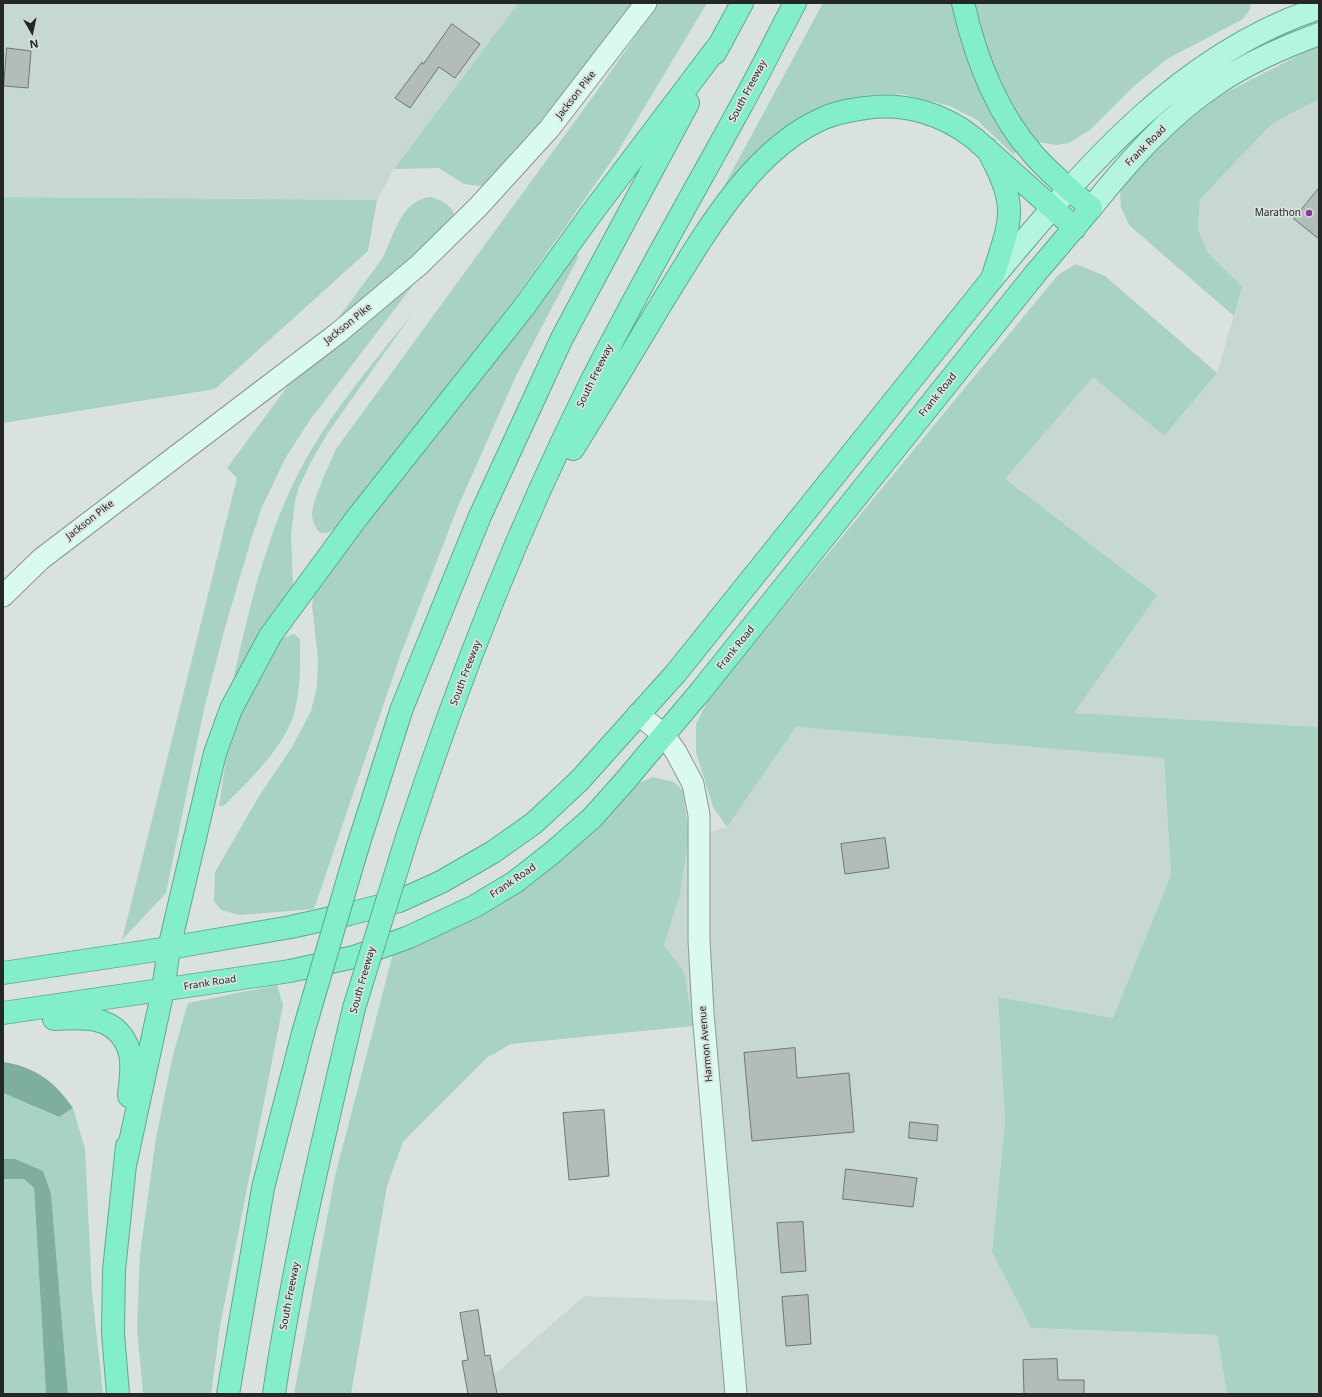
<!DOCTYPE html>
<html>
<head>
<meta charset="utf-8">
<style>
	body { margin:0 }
	#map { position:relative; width:1322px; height:1397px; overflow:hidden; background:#d9e2de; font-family:"Noto Sans",sans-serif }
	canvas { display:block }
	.frame { position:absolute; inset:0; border:4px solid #242726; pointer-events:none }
	.north { position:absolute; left:12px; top:12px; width:40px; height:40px; -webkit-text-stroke:3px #d9e2de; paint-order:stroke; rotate:171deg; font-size:11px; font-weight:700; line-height:16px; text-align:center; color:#242726 }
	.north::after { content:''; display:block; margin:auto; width:14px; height:18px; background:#242726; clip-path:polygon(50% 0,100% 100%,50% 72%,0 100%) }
</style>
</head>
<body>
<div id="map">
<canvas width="1322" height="1397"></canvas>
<div class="frame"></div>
<div class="north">N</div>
</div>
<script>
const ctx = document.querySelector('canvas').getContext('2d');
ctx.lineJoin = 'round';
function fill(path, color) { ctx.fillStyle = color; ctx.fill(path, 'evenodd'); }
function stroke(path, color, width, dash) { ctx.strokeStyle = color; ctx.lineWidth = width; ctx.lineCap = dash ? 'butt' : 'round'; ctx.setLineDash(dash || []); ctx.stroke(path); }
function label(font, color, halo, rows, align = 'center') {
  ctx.font = font + ' "Noto Sans",sans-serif'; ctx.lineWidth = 3.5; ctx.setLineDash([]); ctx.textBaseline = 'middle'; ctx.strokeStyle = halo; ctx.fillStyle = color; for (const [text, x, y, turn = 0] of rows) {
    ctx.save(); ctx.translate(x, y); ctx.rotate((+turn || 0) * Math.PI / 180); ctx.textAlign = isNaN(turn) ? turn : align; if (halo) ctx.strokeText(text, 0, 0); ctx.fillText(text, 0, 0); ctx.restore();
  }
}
const built = new Path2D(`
	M 3,3 L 518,3 L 394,169 L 377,200 L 3,197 Z
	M 1319,100 L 1319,727 L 1074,713 L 1005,479 L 1093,376 L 1164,436 L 1217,373 L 1242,288 L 1208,253 L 1198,229 L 1200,199 L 1272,124 L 1311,103 Z
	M 796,727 L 1164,758 L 1171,875 L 1113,1018 L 998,997 L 1005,1122 L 992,1252 L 1031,1328 L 1217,1335 L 1227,1394 L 472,1394 L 584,1296 L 721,1301 L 693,1026 L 684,971 L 664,945 L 680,895 L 689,837 L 727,827 Z`);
const green = new Path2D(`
	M 518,3 L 635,3 L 493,183 L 480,186 L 464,184 L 439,168 L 394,169 Z
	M 659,3 L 707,3 L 617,153 L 514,300 L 338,526 L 328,533 L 320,533 C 315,527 312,522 312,513 C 314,497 329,465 336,449 L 597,91 Z
	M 823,3 L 952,3 C 965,55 982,109 1016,151 L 1014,155 L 977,120 L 950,106 L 901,94 L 869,95 L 833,103 L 728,189 L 723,188 Z
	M 973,3 L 1251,3 L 1250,9 L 1243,19 L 1167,59 L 1133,87 L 1090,130 L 1069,143 L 1057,145 L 1038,142 L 1025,131 L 998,79 L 975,14 Z
	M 1319,45 L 1319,100 L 1311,103 L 1272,124 L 1200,199 L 1198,229 L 1208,253 L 1242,287 L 1234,316 L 1130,226 L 1121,208 L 1120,191 L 1162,140 L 1219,96 Z
	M 3,197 L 377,200 L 368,251 L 215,389 L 3,423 Z
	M 430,197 C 448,202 457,209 456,229 L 310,420 L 286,457 L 262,507 L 250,543 L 224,631 L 204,709 L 166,893 L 122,940 L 237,478 L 227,468 L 382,259 C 394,236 400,201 430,197 Z
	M 575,253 L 579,256 L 516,376 L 457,509 L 400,656 L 314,909 L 240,915 L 221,910 L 214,901 L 215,872 L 259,796 L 292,747 L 311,711 L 317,686 L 318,659 L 312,605 L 315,589 Z
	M 1076,264 L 1105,276 L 1217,373 L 1164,436 L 1093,377 L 1005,479 L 1157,595 L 1074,713 L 1319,727 L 1319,1394 L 1227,1394 L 1217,1335 L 1031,1328 L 992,1252 L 1005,1122 L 998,997 L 1113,1018 L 1171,875 L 1164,758 L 796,727 L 727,827 L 713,807 L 696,752 L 696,724 L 709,698 L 1058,275 Z
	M 412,314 L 327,434 L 312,460 L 299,487 L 295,501 L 291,535 L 293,585 L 241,676 L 234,676 C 249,610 264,544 294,482 C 324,420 370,367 412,314 Z
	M 294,634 L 300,639 C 300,663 301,687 295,710 C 286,746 250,779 225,805 L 219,806 L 228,745 L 245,705 L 281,639 Z
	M 653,777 L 674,782 L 683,791 L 689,837 L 680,895 L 664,945 L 684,971 L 693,1026 L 511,1044 L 488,1057 L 403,1142 L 387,1186 L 351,1394 L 294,1394 L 335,1176 L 395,946 L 563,857 L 639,783 Z
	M 277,985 L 283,1005 L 220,1326 L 211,1394 L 143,1394 L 137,1329 L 140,1254 L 156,1138 L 173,1055 L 188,1003 Z
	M 3,1093 L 58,1117 L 73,1108 L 85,1149 L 92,1292 L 103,1394 L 68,1394 L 51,1194 L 15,1159 L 3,1159 Z
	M 3,1179 L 24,1179 L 34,1188 L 46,1394 L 3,1394 Z`);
const forest = new Path2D(`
	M 3,1062 C 36,1067 55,1082 73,1108 L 59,1117 L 3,1093 Z
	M 3,1159 L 15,1159 L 43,1171 L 51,1194 L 68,1394 L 46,1394 L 34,1188 L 24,1179 L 3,1179 Z`);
const building = new Path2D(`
	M 452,24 L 480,44 L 455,78 L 439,67 L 410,108 L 395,98 L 422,62 L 423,64 Z
	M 7,48 L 31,51 L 28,88 L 4,86 Z
	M 1319,188 L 1319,239 L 1294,219 Z
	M 885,838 L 889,868 L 845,874 L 841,844 Z
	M 795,1048 L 797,1078 L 849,1073 L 854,1132 L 752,1141 L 744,1053 Z
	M 604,1110 L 609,1176 L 569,1180 L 563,1113 Z
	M 910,1122 L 938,1125 L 937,1141 L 909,1138 Z
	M 846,1169 L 917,1178 L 913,1207 L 843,1199 Z
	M 803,1222 L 806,1271 L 781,1273 L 777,1223 Z
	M 808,1295 L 811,1344 L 786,1346 L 782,1297 Z
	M 478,1310 L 485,1356 L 490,1355 L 497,1394 L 468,1394 L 462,1361 L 468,1360 L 460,1313 Z
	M 1057,1359 L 1058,1380 L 1084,1380 L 1084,1394 L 1024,1394 L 1023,1360 Z`);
const secondary = new Path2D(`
	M 3,596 L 41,559 L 338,333 L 419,265 L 478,207 L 549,129 L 646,3
	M 638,714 L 664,735 L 676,752 L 693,784 L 699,815 L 699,940 L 703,1013 L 736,1394`);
const primary = new Path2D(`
	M 1091,208 C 1128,162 1168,116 1218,83 C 1249,62 1284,47 1319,34
	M 992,279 C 1084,169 1178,55 1319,8`);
const highway = new Path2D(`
	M 715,53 L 742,3
	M 573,449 C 602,402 630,356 658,309 C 700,242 749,150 824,118 C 837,112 851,110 865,108 C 905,102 944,114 975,139 L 1075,228
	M 407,837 C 457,684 517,530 589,386 C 637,291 690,199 741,106 C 760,72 777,37 795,3
	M 357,849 L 402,708 L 480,516 L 562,338 L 688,103
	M 3,973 L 169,948 L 291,927 L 349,914 L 399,901 L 441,882 L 493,852 L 534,823 L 579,781 L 676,673 L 992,279 C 1011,219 1020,207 987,149
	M 3,1013 L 290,971 L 354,957 L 409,937 L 475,906 L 515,882 L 552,853 L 592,818 L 625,781 L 700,692 L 1035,274 L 1091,208 C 1072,191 1050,174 1033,154 C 997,113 975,56 963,3
	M 54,1019 C 84,1017 117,1015 129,1050 C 134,1064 130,1082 129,1096
	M 126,1161 L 163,990 L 169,948 L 215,753 L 231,709 L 270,636 L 356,519 L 524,307 L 591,214 L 722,41
	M 118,1394 L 113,1333 L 114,1270 L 127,1146
	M 228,1394 L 263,1188 L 303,1033
	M 274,1394 C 293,1264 324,1136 354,1008`);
const highwayBridge = new Path2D(`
	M 354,1008 L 407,837
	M 303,1033 L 357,849`);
const markers = [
	[1309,213,4,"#8e35a1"]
];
const streetNames = [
	["South Freeway",748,91,-62],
	["Jackson Pike",576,95,-52],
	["Frank Road",1146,146,-45],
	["Jackson Pike",348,324,-39],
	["South Freeway",595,376,-64],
	["Frank Road",938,395,-51],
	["Jackson Pike",90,520,-38],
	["Frank Road",736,648,-51],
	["South Freeway",466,673,-69],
	["Frank Road",513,881,-34],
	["South Freeway",363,980,-74],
	["Frank Road",210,983,-9],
	["Harmon Avenue",706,1044,-95],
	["South Freeway",290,1296,-79]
];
const poiNames = [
	["Marathon",1301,213]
];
fill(built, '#c7d8d2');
fill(green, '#a8d3c3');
fill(forest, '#7eae9d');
fill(building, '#b3bcb8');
stroke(building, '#6f7773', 1);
stroke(secondary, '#8f9794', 23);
stroke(primary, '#61a891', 24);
stroke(highway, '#61a891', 24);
stroke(secondary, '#dafaef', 21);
stroke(primary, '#b4f5df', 22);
stroke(highway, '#82eeca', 22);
stroke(highwayBridge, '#61a891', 24, []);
stroke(highwayBridge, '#82eeca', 22);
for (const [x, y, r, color] of markers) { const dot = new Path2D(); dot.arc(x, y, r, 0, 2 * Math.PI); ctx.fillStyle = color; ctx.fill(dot); stroke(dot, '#d9e2de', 1.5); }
label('10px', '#242726', '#d9e2de', streetNames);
label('10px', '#242726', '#d9e2de', poiNames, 'right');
</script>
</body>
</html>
